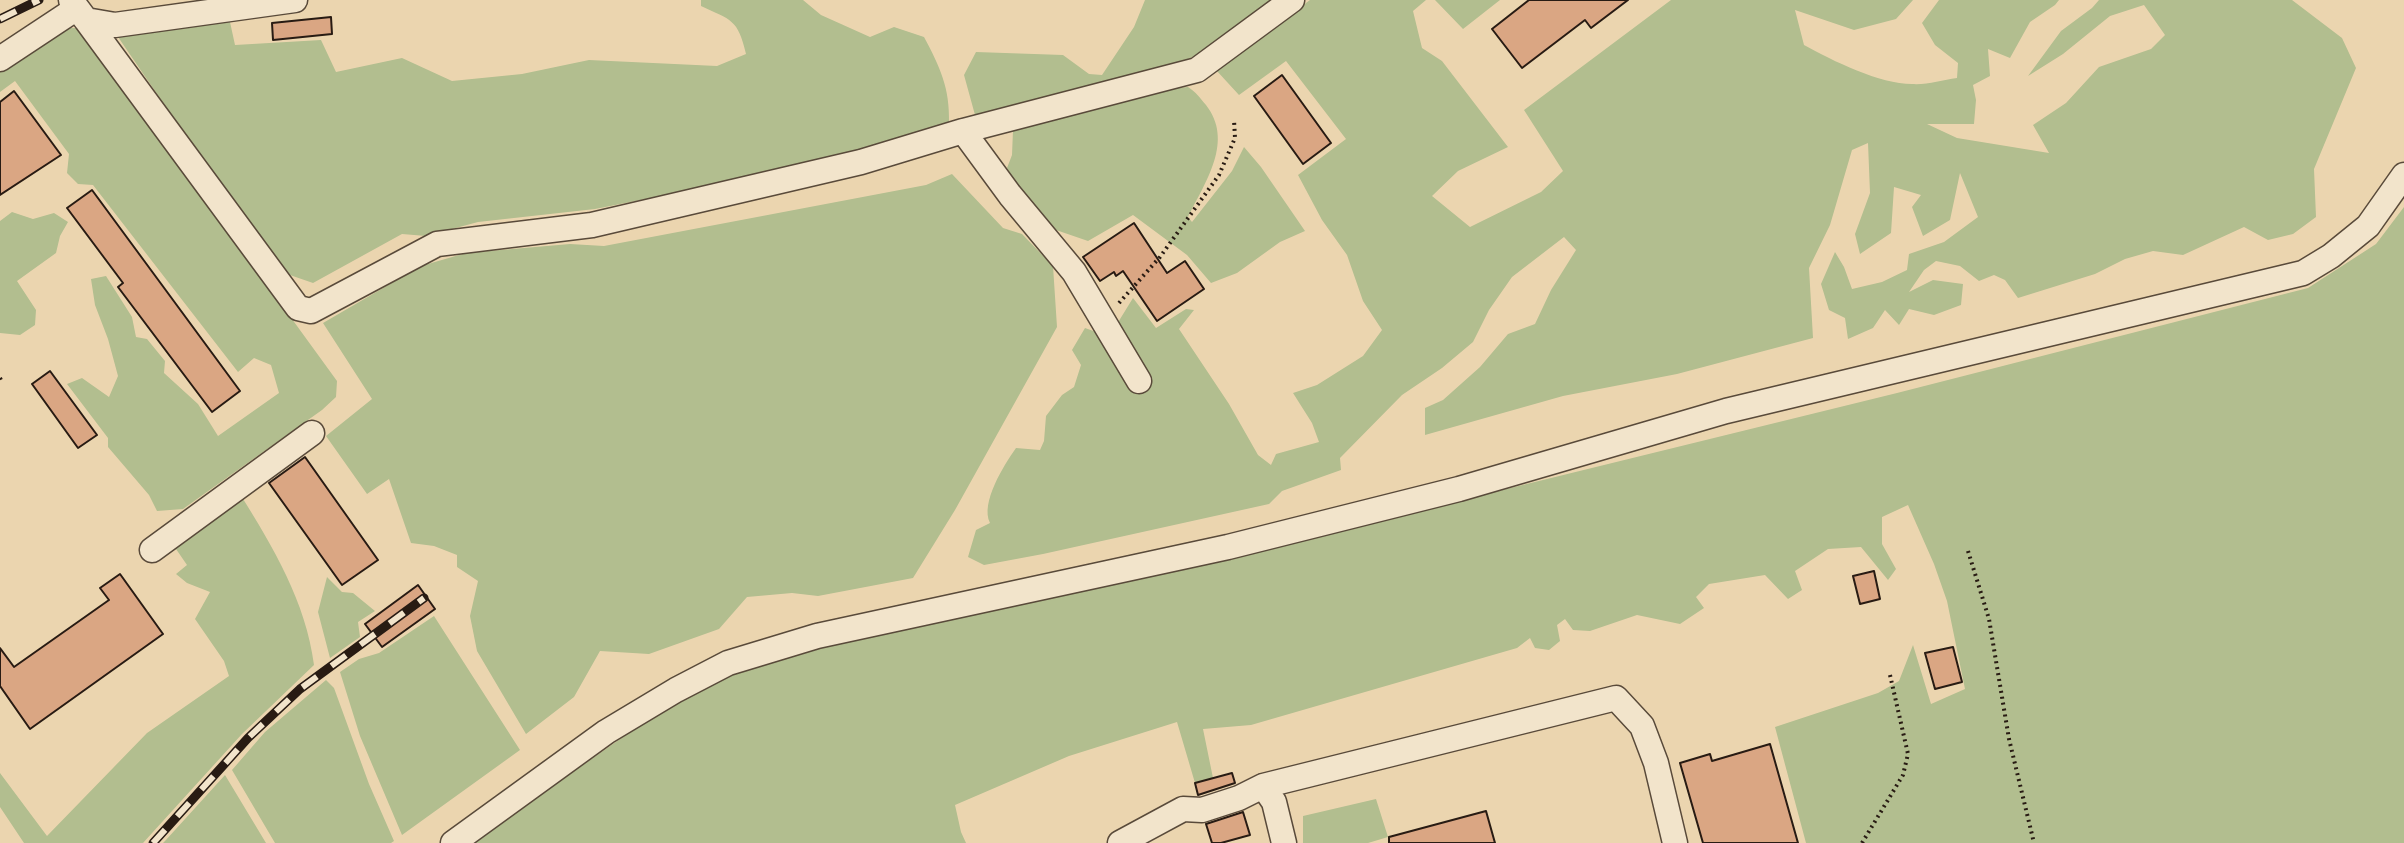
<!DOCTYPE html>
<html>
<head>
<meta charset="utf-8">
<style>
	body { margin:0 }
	canvas { display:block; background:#ebd5af }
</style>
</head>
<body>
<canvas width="2404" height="843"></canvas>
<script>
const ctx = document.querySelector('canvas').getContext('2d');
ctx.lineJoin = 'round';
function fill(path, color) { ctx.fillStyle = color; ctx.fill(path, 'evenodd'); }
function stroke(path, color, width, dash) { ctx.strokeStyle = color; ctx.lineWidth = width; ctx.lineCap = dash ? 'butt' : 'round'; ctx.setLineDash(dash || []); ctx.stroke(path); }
const green = new Path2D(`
	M 701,0 L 803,0 L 821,15 L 870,37 L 894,27 L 924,37 C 940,67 950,88 949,123 L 855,156 L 742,180 L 595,209 L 478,222 L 426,236 L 402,234 L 313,283 L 287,274 L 215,179 L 116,34 L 230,22 L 235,45 L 321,40 L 336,72 L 402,58 L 452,81 L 522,74 L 589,60 L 717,66 L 746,54 C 738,19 731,20 701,6 Z
	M 1145,0 L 1277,0 L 1199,54 L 1177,64 L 975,115 L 964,75 L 976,52 L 1063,55 L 1089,74 L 1102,75 L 1134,27 Z
	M 1310,0 L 1426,0 L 1413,11 L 1422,48 L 1442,61 L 1508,147 L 1458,171 L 1432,196 L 1470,227 L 1541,192 L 1563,171 L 1524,110 L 1671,0 L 1913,0 L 1896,19 L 1854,30 L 1795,10 L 1804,45 C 1833,61 1880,84 1912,84 C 1927,85 1942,80 1957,78 L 1958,63 L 1935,45 L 1922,23 L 1939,0 L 2059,0 L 2055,5 L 2030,22 L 2010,58 L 1988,49 L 1990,76 L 1973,85 L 1976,100 L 1974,124 L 1927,124 L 1957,138 L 2049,153 L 2033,125 L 2066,103 L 2099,67 L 2151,49 L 2165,35 L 2144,5 L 2110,16 L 2063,54 L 2028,76 L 2061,31 L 2092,8 L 2099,0 L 2292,0 L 2342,38 L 2356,68 L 2314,169 L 2316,217 L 2293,234 L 2268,240 L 2244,227 L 2183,255 L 2153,251 L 2125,259 L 2095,274 L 2018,298 L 2005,280 L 1994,275 L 1979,281 L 1960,266 L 1936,261 L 1924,270 L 1909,292 L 1933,280 L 1963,284 L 1961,305 L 1934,315 L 1909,309 L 1899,325 L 1885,310 L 1873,328 L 1848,339 L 1845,318 L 1829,310 L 1821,284 L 1835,252 L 1844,267 L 1852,289 L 1882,282 L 1907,270 L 1909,254 L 1944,242 L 1978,217 L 1960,173 L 1950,220 L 1923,236 L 1912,207 L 1921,195 L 1894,187 L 1891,233 L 1860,254 L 1855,234 L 1870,193 L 1868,143 L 1852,150 L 1830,225 L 1809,268 L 1813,338 L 1677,374 L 1563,396 L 1425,435 L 1425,408 L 1443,400 L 1480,367 L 1508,334 L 1535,324 L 1551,290 L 1576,250 L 1564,237 L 1512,277 L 1489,310 L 1473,342 L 1442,368 L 1402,395 L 1340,458 L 1341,470 L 1282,491 L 1269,504 L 1043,554 L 984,565 L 968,557 L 976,530 L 990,523 C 980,503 1004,465 1016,448 L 1040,450 L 1044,441 L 1046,416 L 1062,395 L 1074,387 L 1081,365 L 1072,350 L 1085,328 L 1099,333 L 1134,387 L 1148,388 L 1117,324 L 1133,298 L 1156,328 L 1186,309 L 1194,310 L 1179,329 L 1229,404 L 1258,455 L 1271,465 L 1276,454 L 1319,442 L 1312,423 L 1293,393 L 1317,385 L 1363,356 L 1382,330 L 1363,301 L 1347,255 L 1322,220 L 1298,175 L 1346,139 L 1286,61 L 1239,95 L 1216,70 Z
	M 1435,0 L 1500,0 L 1463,29 Z
	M 61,28 L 78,28 L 114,74 L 337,381 L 336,397 L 322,410 L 183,509 L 157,511 L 149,495 L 108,447 L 108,438 L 67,384 L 82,378 L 109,397 L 118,376 L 108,339 L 95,305 L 91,279 L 106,276 L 132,317 L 136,337 L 147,339 L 165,361 L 164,373 L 198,404 L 218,436 L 279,393 L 271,365 L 254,358 L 238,372 L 93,185 L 78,184 L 67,173 L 69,154 L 15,81 L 0,92 L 0,69 Z
	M 1188,87 C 1196,92 1200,98 1206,105 C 1234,141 1206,181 1188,217 L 1192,222 L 1232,171 L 1244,147 L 1261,167 L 1305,231 L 1280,242 L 1237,273 L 1211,283 L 1187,255 L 1133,215 L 1088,241 L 1056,230 L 1026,202 L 1007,168 L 1012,155 L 1013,130 L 1165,89 Z
	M 952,174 L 1003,228 L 1022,234 L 1053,266 L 1057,327 L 955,510 L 913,578 L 818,596 L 792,593 L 747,597 L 719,629 L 649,654 L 600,651 L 574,697 L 526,734 L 477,651 L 470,616 L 478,581 L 457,567 L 457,555 L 434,546 L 411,543 L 389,479 L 367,494 L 326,436 L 372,399 L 323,323 L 421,266 L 466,253 L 570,244 L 604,246 L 926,185 Z
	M 2404,207 L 2404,843 L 1806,843 L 1775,727 L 1878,693 L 1899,681 L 1913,645 L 1931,704 L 1965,689 L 1947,601 L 1934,564 L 1908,505 L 1882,517 L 1882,544 L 1896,569 L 1888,580 L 1861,547 L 1828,549 L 1795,571 L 1802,590 L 1788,599 L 1765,575 L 1709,584 L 1696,597 L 1704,608 L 1680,624 L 1637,615 L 1590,631 L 1573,630 L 1565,619 L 1557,625 L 1560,641 L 1549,650 L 1535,648 L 1530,638 L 1517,648 L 1251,725 L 1203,729 L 1213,778 L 1195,783 L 1177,722 L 1069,756 L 955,805 L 961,832 L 966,843 L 471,843 L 656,714 L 731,671 L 819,645 L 1193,566 L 1897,393 L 2308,288 L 2376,244 Z
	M 12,212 L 33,219 L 54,213 L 68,222 L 60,236 L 56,253 L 17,281 L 36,310 L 35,325 L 20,335 L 0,333 L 0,221 Z
	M 240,494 C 273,547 306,602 314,665 L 242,734 L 143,843 L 24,843 L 0,807 L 0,773 L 47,836 L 147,733 L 229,676 L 224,661 L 195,619 L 210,592 L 187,583 L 176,574 L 187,565 L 176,549 L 160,559 L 159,548 Z
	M 327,577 L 342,592 L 353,593 L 375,611 L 358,622 L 360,637 L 330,658 L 318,612 Z
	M 434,616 L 520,750 L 402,835 L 360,736 L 340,672 L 359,659 L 379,653 Z
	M 326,680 L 334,688 L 369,784 L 394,841 L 391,843 L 275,843 L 232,770 L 265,732 Z
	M 225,775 L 266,843 L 163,843 L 165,841 Z
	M 1376,799 L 1388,837 L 1368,843 L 1303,843 L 1303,816 Z`);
const building = new Path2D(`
	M 1529,0 L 1628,0 L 1591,28 L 1585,20 L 1522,68 L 1492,29 Z
	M 331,17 L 332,34 L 273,40 L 272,23 Z
	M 1282,75 L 1331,143 L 1303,164 L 1254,96 Z
	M 14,91 L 61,155 L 0,195 L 0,102 Z
	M 92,190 L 240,391 L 212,412 L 118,287 L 123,283 L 67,208 Z
	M 1134,223 L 1167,273 L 1185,261 L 1204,289 L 1157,321 L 1123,271 L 1116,276 L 1114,272 L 1100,281 L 1083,257 Z
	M 50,371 L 97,435 L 78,448 L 32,384 Z
	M 305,457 L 378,560 L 342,585 L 269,483 Z
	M 1874,571 L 1880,599 L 1860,604 L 1853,576 Z
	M 120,574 L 163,634 L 30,729 L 0,686 L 0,648 L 14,667 L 109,600 L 100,588 Z
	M 418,585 L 435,609 L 382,647 L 365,624 Z
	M 1953,647 L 1962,682 L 1935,689 L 1925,653 Z
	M 1770,744 L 1798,843 L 1703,843 L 1680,763 L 1710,754 L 1712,761 Z
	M 1232,773 L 1235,783 L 1198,795 L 1195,783 Z
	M 1486,811 L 1495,843 L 1389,843 L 1389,837 Z
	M 1243,812 L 1250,835 L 1221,843 L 1212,843 L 1206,824 Z`);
const path = new Path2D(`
	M 1119,303 L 1160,257 L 1219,175 L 1235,138 L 1234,120
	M 0,378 L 2,382
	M 1968,551 L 1989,619 L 2009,739 L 2034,843
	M 1862,843 L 1903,775 L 1908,754 L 1890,675`);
const minor = new Path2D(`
	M 71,0 L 86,20 L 115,25 L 295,0
	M 86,20 L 298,308 L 311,311 L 437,244 L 592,225 L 861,162 L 963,131 L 1010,195 L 1074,272 L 1139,381
	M 0,59 L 77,8
	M 963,131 L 1197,70 L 1292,0
	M 152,550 L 312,433
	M 1263,786 L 1274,802 L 1284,843
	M 453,843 L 606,732 L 676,690 L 728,663 L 817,636 L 1228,547 L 1459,489 L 1726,411 L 2303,273 L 2331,256 L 2368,226 L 2404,175
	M 1120,843 L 1183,809 L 1202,810 L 1239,798 L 1263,786 L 1616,698 L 1642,726 L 1656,763 L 1675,843`);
const rail = new Path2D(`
	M 0,19 L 39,0
	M 153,843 L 248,738 L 300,689 L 424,598`);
fill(green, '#b2be8f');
fill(building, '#daa683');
stroke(building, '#281b13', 2);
stroke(minor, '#594a3a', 27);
stroke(path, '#281b13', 4, [2, 4]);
stroke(minor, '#f2e4cb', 24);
stroke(rail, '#281b13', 9);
stroke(rail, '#f2e4cb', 6, [18]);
</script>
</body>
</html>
